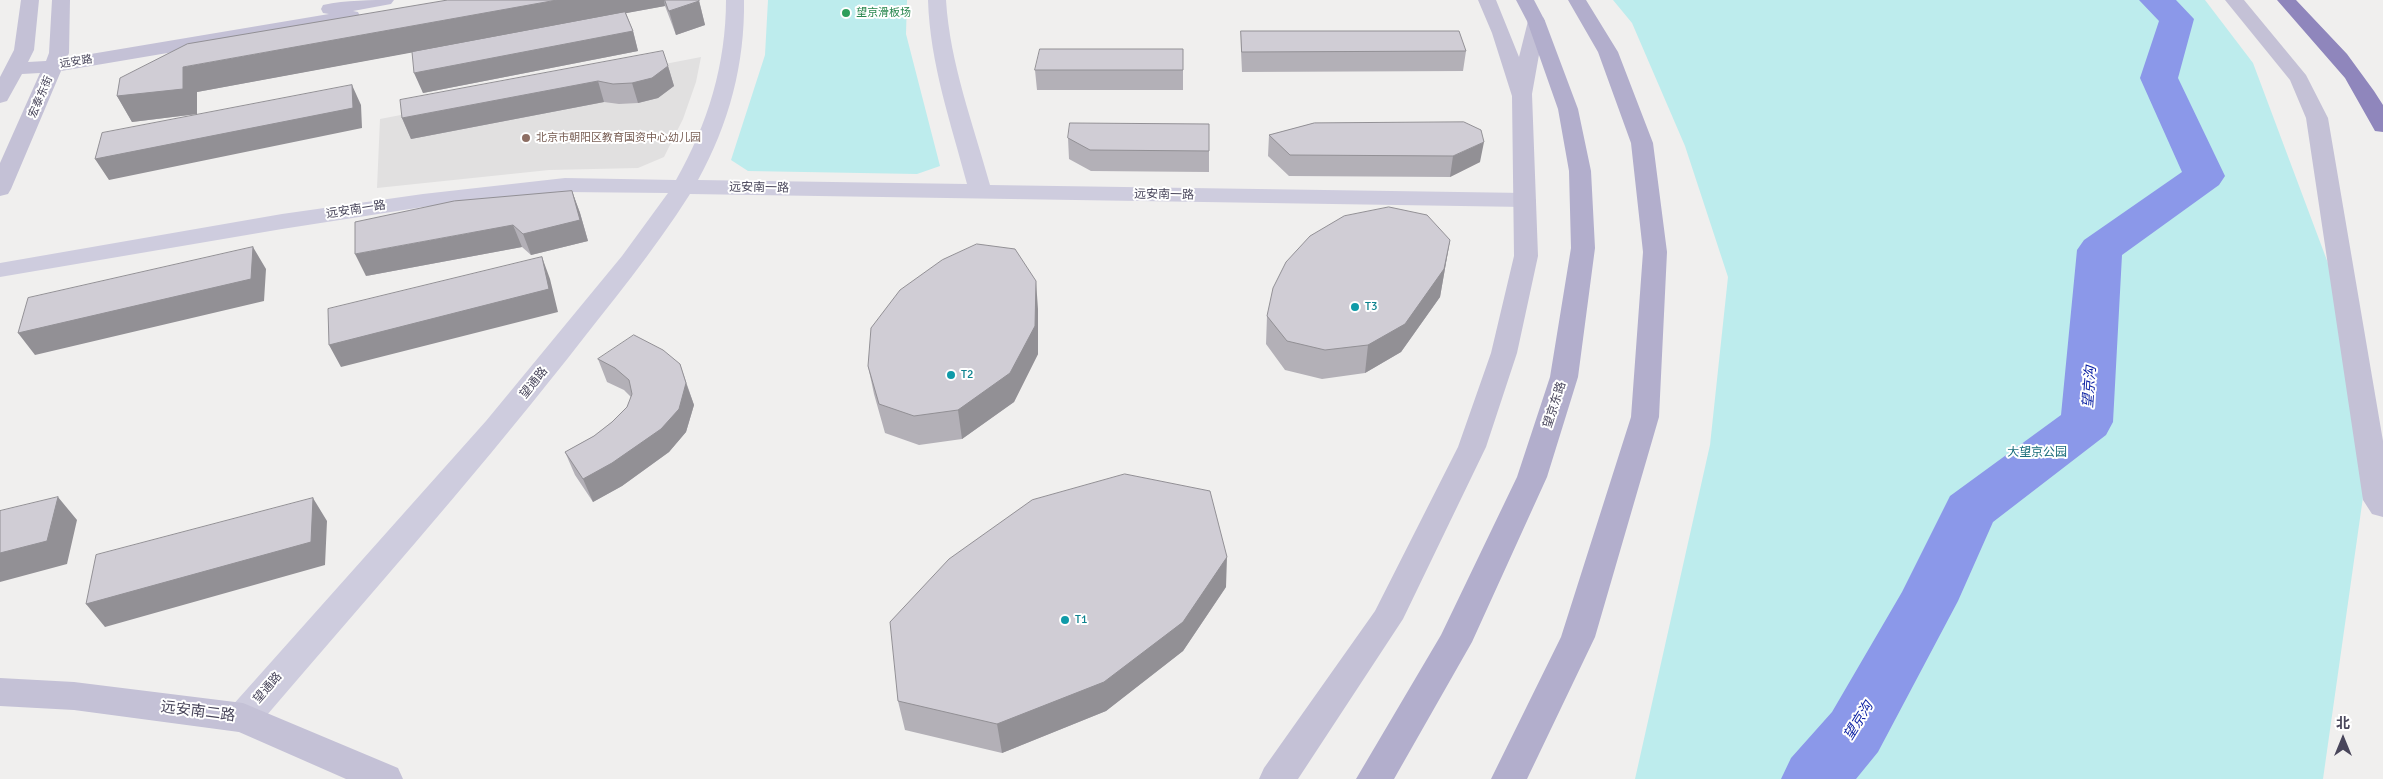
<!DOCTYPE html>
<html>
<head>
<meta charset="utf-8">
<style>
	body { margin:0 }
	#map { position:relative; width:2383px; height:779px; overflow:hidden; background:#f0efee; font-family:Signika,"Noto Sans SC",sans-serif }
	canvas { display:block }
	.north { position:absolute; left:2318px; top:714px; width:50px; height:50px; -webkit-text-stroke:4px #fff; paint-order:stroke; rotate:0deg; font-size:14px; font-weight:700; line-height:20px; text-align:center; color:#49465b }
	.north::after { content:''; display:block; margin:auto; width:18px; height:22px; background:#49465b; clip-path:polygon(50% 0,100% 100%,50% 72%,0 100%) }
</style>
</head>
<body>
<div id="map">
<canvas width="2383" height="779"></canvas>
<div class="north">北</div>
</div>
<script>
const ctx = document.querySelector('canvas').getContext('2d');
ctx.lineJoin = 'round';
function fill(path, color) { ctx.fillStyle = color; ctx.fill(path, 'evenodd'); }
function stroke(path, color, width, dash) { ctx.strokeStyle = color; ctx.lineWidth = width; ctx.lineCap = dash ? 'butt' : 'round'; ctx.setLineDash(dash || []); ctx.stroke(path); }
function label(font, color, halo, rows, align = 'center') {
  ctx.font = font + ' Signika,"Noto Sans SC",sans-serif'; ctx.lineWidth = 4; ctx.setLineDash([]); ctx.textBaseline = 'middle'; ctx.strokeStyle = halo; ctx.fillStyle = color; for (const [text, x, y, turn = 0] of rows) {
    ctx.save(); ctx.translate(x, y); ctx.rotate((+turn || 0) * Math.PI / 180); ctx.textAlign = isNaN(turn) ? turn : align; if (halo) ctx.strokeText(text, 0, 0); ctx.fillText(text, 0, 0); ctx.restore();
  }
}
const education = new Path2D(`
	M 701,57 L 696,82 L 683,119 L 664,157 L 638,168 L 549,170 L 377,188 L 380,119 Z`);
const green = new Path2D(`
	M 768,0 L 907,0 L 906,34 L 940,166 L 917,174 L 748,171 L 731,160 L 765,55 Z
	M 1613,0 L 2205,0 L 2253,63 L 2362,354 L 2365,483 L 2323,779 L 1635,779 L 1710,445 L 1728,277 L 1685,146 L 1632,23 Z`);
const river = new Path2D(`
	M 2139,0 L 2176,0 L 2194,19 L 2178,78 L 2225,176 L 2219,185 L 2122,255 L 2113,422 L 2106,435 L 1993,522 L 1958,601 L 1878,752 L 1856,779 L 1781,779 L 1791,758 L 1832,712 L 1902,592 L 1950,496 L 2061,415 L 2077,250 L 2084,240 L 2182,172 L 2140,78 L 2159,21 Z`);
const street = new Path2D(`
	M 726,0 L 744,0 C 745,64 729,124 698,180 L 967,184 C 951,123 930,64 928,0 L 946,0 C 950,64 973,123 990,185 L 1525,193 L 1533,195 L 1536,200 L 1533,205 L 1525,207 L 690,194 C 654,251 610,304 568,358 C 468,485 360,606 255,729 L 243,733 L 231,729 L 225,718 L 231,707 L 486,421 L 622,256 L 668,193 L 565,192 L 423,207 L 282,229 L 0,277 L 0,263 L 282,214 L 423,194 L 565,178 L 676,180 C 708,124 726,64 726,0 Z`);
const secondary = new Path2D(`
	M 21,0 L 39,0 L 34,50 L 28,62 L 46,61 L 49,53 L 52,0 L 70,0 L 69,53 L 67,58 L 329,14 L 323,13 L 321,9 L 323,5 C 347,0 370,0 394,0 L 391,4 L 353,11 L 358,12 L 360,16 L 358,20 L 351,22 L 61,71 L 11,189 L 8,194 L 0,196 L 0,163 L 40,73 L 22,74 L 7,101 L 0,103 L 0,77 L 14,50 Z
	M 1478,0 L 1496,0 L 1519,57 L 1529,17 L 1543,17 L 1545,21 L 1532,94 L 1538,256 L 1517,353 L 1486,447 L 1403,619 L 1298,779 L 1259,779 L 1264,768 L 1375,611 L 1458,447 L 1491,353 L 1514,256 L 1512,96 L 1492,33 Z
	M 2225,0 L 2244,0 L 2306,75 L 2328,118 L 2383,441 L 2383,517 L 2372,514 L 2363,500 L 2306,118 L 2290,80 Z
	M 0,678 L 74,682 L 243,703 L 398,768 L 403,779 L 346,779 L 239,732 L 74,710 L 0,706 Z`);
const primary = new Path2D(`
	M 1516,0 L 1534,0 L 1545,21 L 1578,109 L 1591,171 L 1595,248 L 1578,377 L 1547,477 L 1472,642 L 1394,779 L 1356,779 L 1441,635 L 1517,477 L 1550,377 L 1571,248 L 1569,171 L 1558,109 L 1527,21 Z
	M 1568,0 L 1586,0 L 1618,52 L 1653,143 L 1667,252 L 1659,417 L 1595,637 L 1527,779 L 1491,779 L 1561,637 L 1631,417 L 1643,252 L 1631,143 L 1598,52 Z`);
const highway = new Path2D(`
	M 2277,0 L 2296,0 L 2347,54 L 2374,91 L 2383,105 L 2383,132 L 2375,131 L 2345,78 Z`);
const wall = new Path2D(`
	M 448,0 L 699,0 L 705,25 L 676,35 L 665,6 L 626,13 L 633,31 L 638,51 L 423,93 L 412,52 L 197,92 L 197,114 L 132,122 L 117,96 Z
	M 1241,31 L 1466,51 L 1463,71 L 1242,72 L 1241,51 Z
	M 1183,49 L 1183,90 L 1037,90 L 1035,70 Z
	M 668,66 L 674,86 L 658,98 L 638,103 L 619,104 L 604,102 L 411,139 L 402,118 Z
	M 1314,123 L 1480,162 L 1450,177 L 1289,176 L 1268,156 L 1269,135 Z
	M 1209,124 L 1209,172 L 1091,171 L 1069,159 L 1068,138 Z
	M 572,191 L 580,213 L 588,241 L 531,255 L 522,247 L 366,276 Z
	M 1450,240 L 1440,297 L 1401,352 L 1365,373 L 1322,379 L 1285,370 L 1266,344 L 1267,316 Z
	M 1038,309 L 1038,354 L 1014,402 L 962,439 L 919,445 L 885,433 L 874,394 L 868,366 Z
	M 598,359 L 680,364 L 694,405 L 686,432 L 669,452 L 622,486 L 593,502 L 575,475 L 565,452 L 594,436 L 612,422 L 627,407 L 631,397 L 624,390 L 607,382 Z
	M 1226,587 L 1183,651 L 1106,711 L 1002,753 L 905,730 L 898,701 Z`);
const shadedWall = new Path2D(`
	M 557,0 L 664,0 L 665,6 L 197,92 L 197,114 L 132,122 L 117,96 L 183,67 Z
	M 699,1 L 705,25 L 676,35 L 669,11 Z
	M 633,31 L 638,51 L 423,93 L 414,73 Z
	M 668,66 L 674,86 L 658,98 L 638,103 L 632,83 Z
	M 598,81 L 604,102 L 411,139 L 402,118 Z
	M 352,85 L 361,105 L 362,128 L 109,180 L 95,159 Z
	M 1484,142 L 1480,162 L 1450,177 L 1453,156 Z
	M 572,191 L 580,213 L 588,241 L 531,255 L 523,234 Z
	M 513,225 L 522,247 L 366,276 L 355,254 Z
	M 1450,240 L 1440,297 L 1401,352 L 1365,373 L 1368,345 Z
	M 253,247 L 266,269 L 264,301 L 35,355 L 18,333 Z
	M 542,257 L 550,279 L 558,312 L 341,367 L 329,345 Z
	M 1036,281 L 1038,309 L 1038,354 L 1014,402 L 962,439 L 958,410 Z
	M 686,383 L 694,405 L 686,432 L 669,452 L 622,486 L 593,502 L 583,479 Z
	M 58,497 L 77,520 L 67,564 L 0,582 L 0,553 Z
	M 313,498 L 327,521 L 325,565 L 105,627 L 86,604 Z
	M 1227,557 L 1226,587 L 1183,651 L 1106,711 L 1002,753 L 997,724 Z`);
const building = new Path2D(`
	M 448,0 L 557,0 L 183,67 L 183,89 L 117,96 L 120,78 L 187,44 Z
	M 665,0 L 699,0 L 699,1 L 669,11 Z
	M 625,12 L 633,31 L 414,73 L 412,52 Z
	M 1241,31 L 1459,31 L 1466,51 L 1242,52 Z
	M 1040,49 L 1183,49 L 1183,70 L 1035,70 Z
	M 663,51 L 668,66 L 652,78 L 632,83 L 613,84 L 598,81 L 402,118 L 400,100 Z
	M 352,85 L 353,108 L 95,159 L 102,133 Z
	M 1464,122 L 1481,130 L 1484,142 L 1453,156 L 1290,155 L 1269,135 L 1314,123 Z
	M 1070,123 L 1209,124 L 1209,151 L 1090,150 L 1068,138 Z
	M 572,191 L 580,220 L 523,234 L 513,225 L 355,254 L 355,222 L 454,201 Z
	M 1389,207 L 1427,215 L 1450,240 L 1444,269 L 1405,324 L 1368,345 L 1325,350 L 1287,341 L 1267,316 L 1273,288 L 1286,262 L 1310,236 L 1344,216 Z
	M 977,244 L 1015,249 L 1036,281 L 1035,326 L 1010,373 L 958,410 L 914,416 L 879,404 L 868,366 L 871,328 L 900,290 L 942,260 Z
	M 253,247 L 251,279 L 18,333 L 28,298 Z
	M 542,257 L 549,289 L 329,345 L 328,309 Z
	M 634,335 L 663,350 L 680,364 L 686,383 L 679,409 L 661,429 L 612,463 L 583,479 L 565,452 L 594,436 L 612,422 L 627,407 L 632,394 L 629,380 L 615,368 L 598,359 Z
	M 1125,474 L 1210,491 L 1227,557 L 1183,622 L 1104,682 L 997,724 L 898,701 L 890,622 L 949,559 L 1032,500 Z
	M 58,497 L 47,541 L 0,553 L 0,511 Z
	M 313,498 L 311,542 L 86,604 L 96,555 Z`);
const markers = [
	[846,13,5,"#2e9e5b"],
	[526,138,5,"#8d6e63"],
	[1355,307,5,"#0f9aa8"],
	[951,375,5,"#0f9aa8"],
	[1065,620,5,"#0f9aa8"]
];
const farLeisurenames = [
	["望京滑板场",856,13]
];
const farStreetnames = [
	["远安路",76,62,-9],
	["宏泰东街",41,97,-67]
];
const farEducationnames = [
	["北京市朝阳区教育国资中心幼儿园",536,138]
];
const streetNames = [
	["远安南一路",759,188,1],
	["远安南一路",1164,195,1],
	["远安南一路",356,210,-9],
	["望通路",534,383,-51],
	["望京东路",1555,405,-72],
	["望通路",268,688,-49]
];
const cultureNames = [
	["T3",1365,307],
	["T2",961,375],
	["T1",1075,620]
];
const parkNames = [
	["大望京公园",2037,453]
];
const waterNames = [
	["望京沟",2090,387,-86],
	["望京沟",1859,721,-58]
];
const nearStreetnames = [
	["远安南二路",198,712,7]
];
fill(education, '#e1e0e0');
fill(green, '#bdeced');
fill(river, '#8b98e9');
fill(street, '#ceccde');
fill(secondary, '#c4c1d6');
fill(primary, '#b2aecc');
fill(highway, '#8f86bc');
fill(wall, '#b3b0b7');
fill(shadedWall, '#929095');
fill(building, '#d0cdd5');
stroke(building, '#929095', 1);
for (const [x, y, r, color] of markers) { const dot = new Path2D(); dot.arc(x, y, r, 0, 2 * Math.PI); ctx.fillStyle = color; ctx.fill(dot); stroke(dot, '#fff', 2); }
label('11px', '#27864d', '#fff', farLeisurenames, 'left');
label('11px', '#49465b', '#fff', farStreetnames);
label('11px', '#785e54', '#fff', farEducationnames, 'left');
label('12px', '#49465b', '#fff', streetNames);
label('12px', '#0d838f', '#fff', cultureNames, 'left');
label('12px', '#196c7a', '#fff', parkNames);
label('italic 14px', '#1025a5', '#fff', waterNames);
label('15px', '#49465b', '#fff', nearStreetnames);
</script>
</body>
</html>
